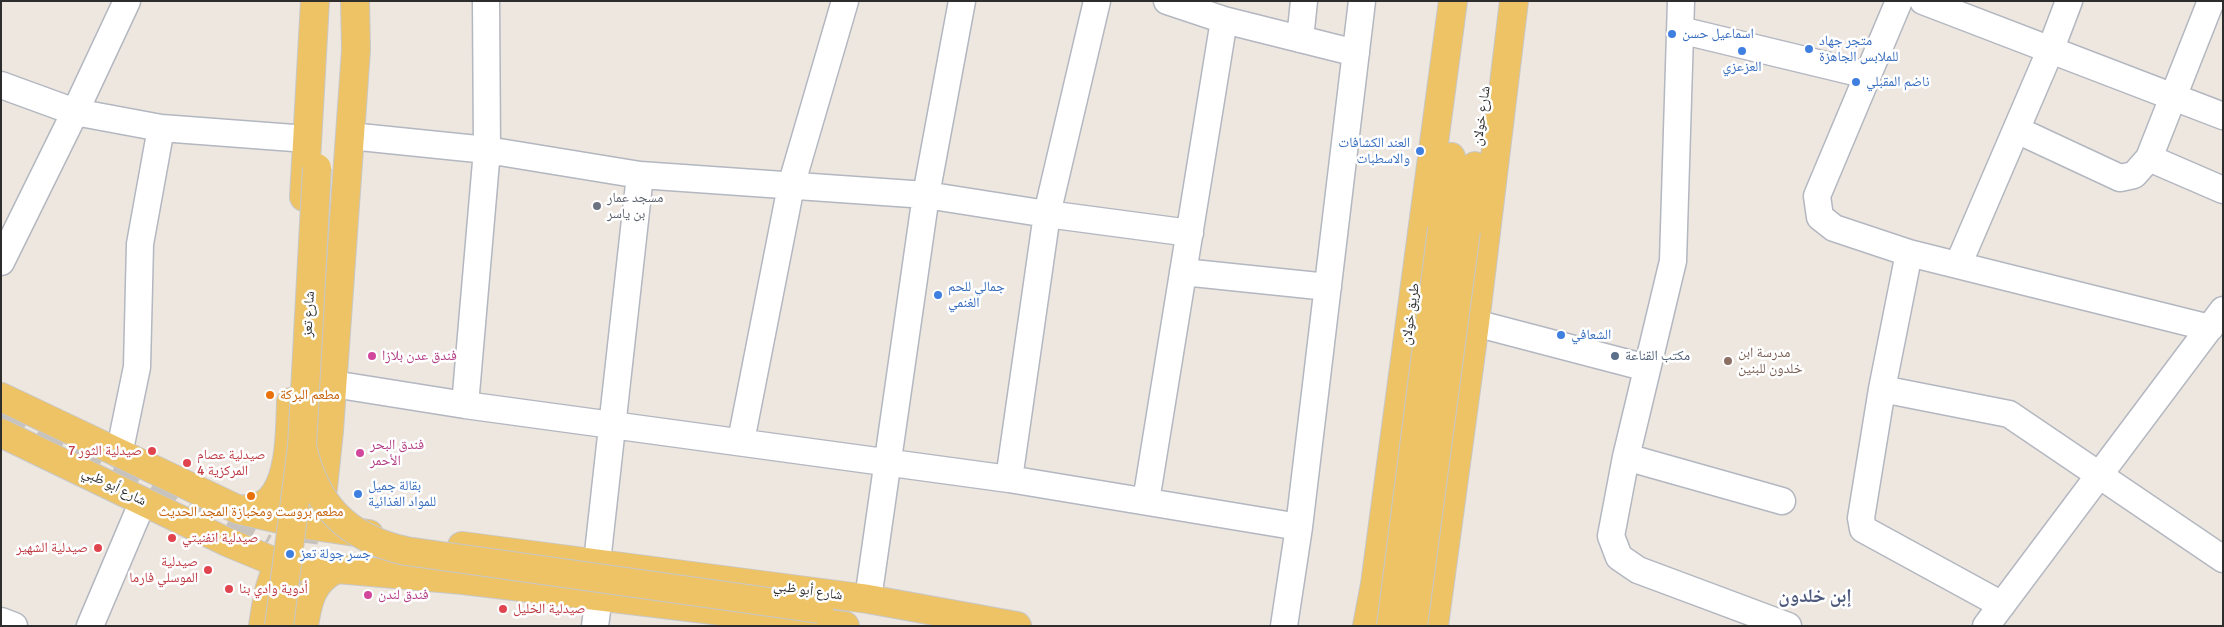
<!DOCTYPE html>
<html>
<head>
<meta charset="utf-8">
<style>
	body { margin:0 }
	#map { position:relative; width:2224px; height:627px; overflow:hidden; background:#eee7e0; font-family:Signika,sans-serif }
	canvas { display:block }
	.frame { position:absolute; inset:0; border:2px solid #2d2d2d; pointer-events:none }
</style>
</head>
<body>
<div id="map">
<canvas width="2224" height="627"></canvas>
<div class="frame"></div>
</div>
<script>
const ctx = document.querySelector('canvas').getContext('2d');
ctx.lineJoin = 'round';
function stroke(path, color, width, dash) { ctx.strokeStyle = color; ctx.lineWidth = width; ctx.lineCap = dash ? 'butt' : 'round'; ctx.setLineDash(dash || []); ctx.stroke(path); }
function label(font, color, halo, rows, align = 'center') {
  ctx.font = font + ' Signika,"Noto Naskh Arabic",sans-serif'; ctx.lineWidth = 5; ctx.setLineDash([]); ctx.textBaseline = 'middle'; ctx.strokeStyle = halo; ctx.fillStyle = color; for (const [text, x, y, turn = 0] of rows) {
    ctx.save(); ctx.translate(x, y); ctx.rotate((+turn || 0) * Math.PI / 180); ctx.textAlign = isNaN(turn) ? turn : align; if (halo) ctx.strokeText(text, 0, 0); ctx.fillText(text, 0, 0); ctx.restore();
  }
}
const majorTunnel = new Path2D(`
	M 1,412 L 165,494 L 265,548
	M 293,626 L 309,501`);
const minor = new Path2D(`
	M 1167,1 L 1224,20 L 1356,53
	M 1681,1 L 1673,261 L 1626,457 L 1611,536 L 1619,557 L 1638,570 L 1788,626
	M 1899,1 L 1817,196 L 1820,217 L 1834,228 L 1909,253 L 2210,328
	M 1923,1 L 2223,116
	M 1680,30 L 1867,75
	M 1300,39 L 1304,1
	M 1,85 L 75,112 L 161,128 L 307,139
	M 2017,130 L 2120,178 L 2134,175 L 2149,158 L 2211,1
	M 350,136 L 487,150 L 640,175 L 926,195 L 1047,214 L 1190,233
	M 2149,158 L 2223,190
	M 1909,253 L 1882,389 L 1861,518 L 1863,529 L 2002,605
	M 1,262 L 75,112 L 127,1
	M 1958,265 L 2050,51 L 2069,1
	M 1183,272 L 1328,287
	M 1475,323 L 1647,368
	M 333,384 L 465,405 L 1009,479 L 1299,527
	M 1882,389 L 2009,414 L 2223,559
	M 465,405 L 487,150 L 486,1
	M 741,441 L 791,186 L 845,1
	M 119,454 L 137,367 L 140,244 L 161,128
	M 1626,457 L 1782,501
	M 1009,479 L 1047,214 L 1097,1
	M 1146,501 L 1224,20
	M 597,562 L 640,175
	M 868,599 L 926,195 L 962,1
	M 1,621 L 14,626
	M 90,626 L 143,501
	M 595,626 L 599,596
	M 1284,626 L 1299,527 L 1362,1
	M 1986,626 L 2223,310`);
const major = new Path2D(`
	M 304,197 L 315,1
	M 1442,229 L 1451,157
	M 1466,231 L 1475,166
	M 1,397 L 239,510 L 307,525 L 369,534
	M 1,433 L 227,542 L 280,564 L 298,567 L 337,569 L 463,580 L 845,626
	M 317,509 L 323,488 L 329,431 L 356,50 L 355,1
	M 239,510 C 248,509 258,508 266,503 C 291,485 290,430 291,402
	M 462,546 L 868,599 L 1017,626
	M 263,626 C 267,600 269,575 287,554
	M 304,626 C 308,600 312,581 337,569
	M 1367,626 L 1375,584 L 1453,1
	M 1434,626 L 1475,323 L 1514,1`);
const majorBridge = new Path2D(`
	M 302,446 C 315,505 347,538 406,551 L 819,609
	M 279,626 L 302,446 L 317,168
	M 1391,626 L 1442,229
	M 1413,626 L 1466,231`);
const markers = [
	[1672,34,5,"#3f7fe0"],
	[1809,49,5,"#3f7fe0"],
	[1742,51,5,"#3f7fe0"],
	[1856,82,5,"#3f7fe0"],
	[1420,151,5,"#3f7fe0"],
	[597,206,5,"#6b7280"],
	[938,295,5,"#3f7fe0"],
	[1561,335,5,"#3f7fe0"],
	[372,356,5,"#d1479c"],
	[1615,356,5,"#5c6f8a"],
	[1728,361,5,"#8d6e63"],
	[270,395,5,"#e8710a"],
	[152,451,5,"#e0444e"],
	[360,453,5,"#d1479c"],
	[187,463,5,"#e0444e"],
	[358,494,5,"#3f7fe0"],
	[251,496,5,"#e8710a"],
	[172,538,5,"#e0444e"],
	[98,548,5,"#e0444e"],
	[290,554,5,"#3f7fe0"],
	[208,570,5,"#e0444e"],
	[229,589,5,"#e0444e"],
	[368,595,5,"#d1479c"],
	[503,609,5,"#e0444e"]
];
const shopNames = [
	["اسماعيل حسن",1682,34],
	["متجر جهاد",1819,41],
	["للملابس الجاهزة",1819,57],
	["العزعزي",1742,67,"center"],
	["ناضم المقبلي",1866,82],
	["العند الكشافات",1410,143,"right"],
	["والاسطبات",1410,159,"right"],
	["جمالي للحم",948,287],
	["الغنمي",948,303],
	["الشعافي",1571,335],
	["بقالة جميل",368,486],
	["للمواد الغذائية",368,502],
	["جسر جولة تعز",300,554]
];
const streetNames = [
	["شارع خولان",1482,116,-82],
	["شارع تعز",309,314,-87],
	["طريق خولان",1411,314,-82],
	["شارع أبو ظبي",114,487,26],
	["شارع أبو ظبي",808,591,8]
];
const worshipNames = [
	["مسجد عمار",607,198],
	["بن ياسر",607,214]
];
const educationNames = [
	["مدرسة ابن",1738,353],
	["خلدون للبنين",1738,369]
];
const hotelNames = [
	["فندق عدن بلازا",382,356],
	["فندق البحر",370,445],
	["الأحمر",370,461],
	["فندق لندن",378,595]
];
const serviceNames = [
	["مكتب القناعة",1625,356]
];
const foodNames = [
	["مطعم البركة",280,395],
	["مطعم بروست ومخبازة المجد الحديث",251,512,"center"]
];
const healthNames = [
	["صيدلية الثور 7",142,451,"right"],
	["صيدلية عصام",197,455],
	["المركزية 4",197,471],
	["صيدلية انفنيتي",182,538],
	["صيدلية الشهير",88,548,"right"],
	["صيدلية",198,562,"right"],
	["الموسلي فارما",198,578,"right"],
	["أدوية وادي بنا",239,589],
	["صيدلية الخليل",513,609]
];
const districtNames = [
	["إبن خلدون",1815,597]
];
stroke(majorTunnel, '#c7c2bc', 28, [28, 14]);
stroke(minor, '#b3b7c0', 29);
stroke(major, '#c8c8c8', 30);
stroke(minor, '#fff', 26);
stroke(major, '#edc366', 28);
stroke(majorBridge, '#c8c8c8', 30, []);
stroke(majorBridge, '#edc366', 28);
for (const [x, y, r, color] of markers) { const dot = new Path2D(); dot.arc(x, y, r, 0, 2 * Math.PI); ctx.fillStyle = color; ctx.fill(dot); stroke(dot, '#fff', 2); }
label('14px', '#366cbe', '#fff', shopNames, 'left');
label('14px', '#2d2d2d', '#fff', streetNames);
label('14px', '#5b616d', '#fff', worshipNames, 'left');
label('14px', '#785e54', '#fff', educationNames, 'left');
label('14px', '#b23c85', '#fff', hotelNames, 'left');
label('14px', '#4e5e75', '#fff', serviceNames, 'left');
label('14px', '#c56008', '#fff', foodNames, 'left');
label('14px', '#be3a42', '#fff', healthNames, 'left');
label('bold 19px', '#4e5a7d', '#fff', districtNames);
</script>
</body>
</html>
